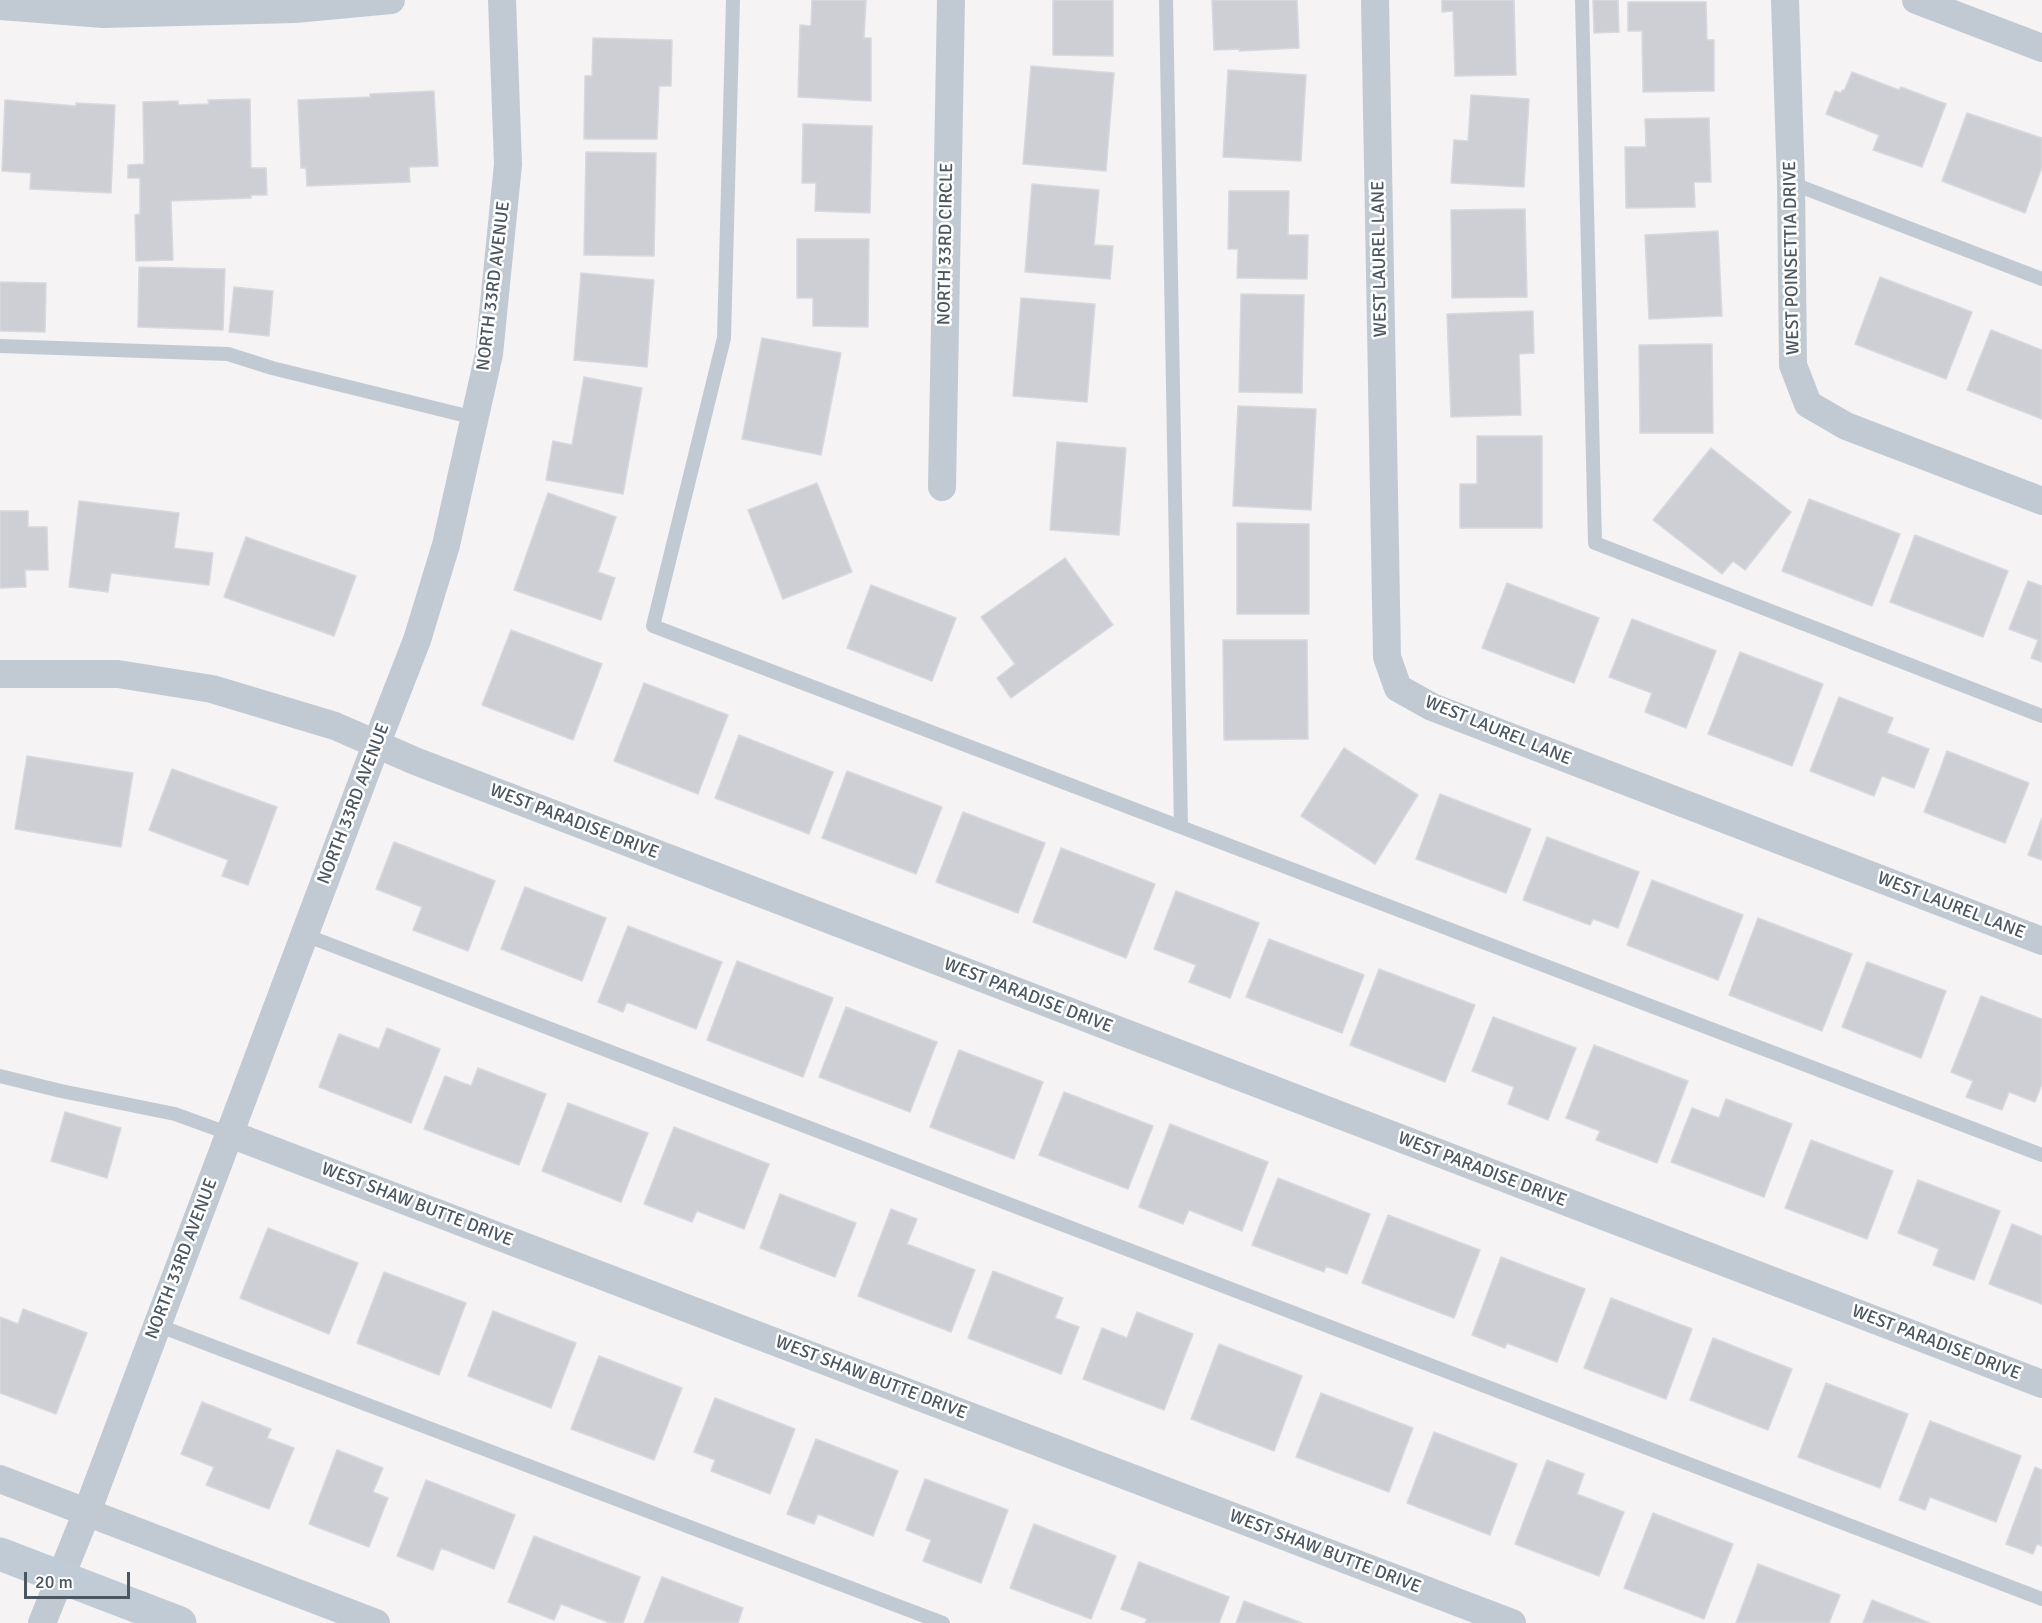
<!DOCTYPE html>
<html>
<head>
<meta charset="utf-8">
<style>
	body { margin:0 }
	#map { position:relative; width:2042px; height:1623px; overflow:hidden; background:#f5f3f3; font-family:Signika,sans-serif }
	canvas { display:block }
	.scale { position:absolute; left:24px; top:1572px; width:106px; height:27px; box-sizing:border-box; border:3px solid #4a5661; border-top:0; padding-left:8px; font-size:18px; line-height:21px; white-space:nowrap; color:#4a5661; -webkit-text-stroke:4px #fff; paint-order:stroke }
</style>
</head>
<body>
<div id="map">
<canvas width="2042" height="1623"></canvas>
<div class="scale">20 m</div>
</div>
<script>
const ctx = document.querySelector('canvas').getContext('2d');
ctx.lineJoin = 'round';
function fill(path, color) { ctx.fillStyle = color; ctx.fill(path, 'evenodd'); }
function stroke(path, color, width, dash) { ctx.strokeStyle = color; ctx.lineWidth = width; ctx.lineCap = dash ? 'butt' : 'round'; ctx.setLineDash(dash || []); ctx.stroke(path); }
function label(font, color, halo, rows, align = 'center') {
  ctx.font = font + ' Signika,sans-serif'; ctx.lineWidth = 5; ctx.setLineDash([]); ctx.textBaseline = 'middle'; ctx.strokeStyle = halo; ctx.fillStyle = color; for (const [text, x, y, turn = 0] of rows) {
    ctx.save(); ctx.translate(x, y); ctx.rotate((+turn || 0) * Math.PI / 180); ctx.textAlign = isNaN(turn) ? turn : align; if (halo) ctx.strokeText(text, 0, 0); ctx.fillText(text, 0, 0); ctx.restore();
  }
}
const building = new Path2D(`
	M 812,0 L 866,0 L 864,38 L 871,38 L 871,101 L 798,97 L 800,25 L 811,26 Z
	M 1053,0 L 1113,0 L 1113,56 L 1053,55 Z
	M 1212,0 L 1297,0 L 1299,48 L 1239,51 L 1240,49 L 1214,50 Z
	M 1442,0 L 1514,0 L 1516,75 L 1455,76 L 1453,11 L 1442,12 Z
	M 1593,0 L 1618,0 L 1619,32 L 1594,33 Z
	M 1628,2 L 1706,2 L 1707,40 L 1714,40 L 1714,91 L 1643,92 L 1642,31 L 1628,31 Z
	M 593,38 L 672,40 L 671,86 L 659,86 L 657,139 L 584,139 L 585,76 L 592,76 Z
	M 1031,66 L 1114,73 L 1106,171 L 1023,164 Z
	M 1228,70 L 1306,75 L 1301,161 L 1223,157 Z
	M 1852,72 L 1899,90 L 1901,87 L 1946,104 L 1922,167 L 1873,150 L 1879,135 L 1826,114 L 1835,91 L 1841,93 L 1842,90 L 1844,91 Z
	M 434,91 L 438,166 L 409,167 L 410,182 L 307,186 L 306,168 L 301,168 L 298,100 L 370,97 L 370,94 Z
	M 1471,95 L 1529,99 L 1524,187 L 1451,183 L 1454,140 L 1468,141 Z
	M 250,99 L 251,168 L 266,168 L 267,195 L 251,195 L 251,198 L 171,201 L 173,260 L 136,261 L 135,215 L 140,214 L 140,178 L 128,178 L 128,165 L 144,164 L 143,102 L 178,101 L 178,105 L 209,104 L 208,100 Z
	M 5,100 L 76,106 L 76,103 L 115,105 L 111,193 L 30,189 L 31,173 L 2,171 Z
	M 1967,113 L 2042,138 L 2042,167 L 2025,213 L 1942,181 Z
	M 1709,118 L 1711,182 L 1694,182 L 1695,207 L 1626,208 L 1625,147 L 1646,147 L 1645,119 Z
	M 803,124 L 872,126 L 870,213 L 815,211 L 816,183 L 802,183 Z
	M 586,152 L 656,153 L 654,256 L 584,255 Z
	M 1032,184 L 1099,190 L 1094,245 L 1113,246 L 1110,279 L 1025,272 Z
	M 1229,191 L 1289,191 L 1288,235 L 1308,235 L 1307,279 L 1237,278 L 1238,249 L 1228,249 Z
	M 1525,209 L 1527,297 L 1452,298 L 1451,210 Z
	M 1718,231 L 1722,316 L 1649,319 L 1645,235 Z
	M 797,239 L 869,239 L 868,327 L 813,326 L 813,298 L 797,298 Z
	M 139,267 L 225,269 L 223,330 L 138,327 Z
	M 581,273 L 654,280 L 647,367 L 574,360 Z
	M 1880,277 L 1972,312 L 1946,379 L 1855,344 Z
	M 0,282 L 46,283 L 45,332 L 0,331 Z
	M 234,287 L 273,291 L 269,336 L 229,332 Z
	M 1241,294 L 1304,295 L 1302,393 L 1239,392 Z
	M 1021,298 L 1095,304 L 1087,402 L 1013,396 Z
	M 1533,311 L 1534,353 L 1519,354 L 1521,415 L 1451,417 L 1447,314 Z
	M 1991,330 L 2042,350 L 2042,419 L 1967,390 Z
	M 762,338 L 841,353 L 821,455 L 742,439 Z
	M 1712,344 L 1713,433 L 1640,433 L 1639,345 Z
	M 584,377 L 642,388 L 623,494 L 546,480 L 553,441 L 572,445 Z
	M 1238,406 L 1316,409 L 1311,510 L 1233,506 Z
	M 1477,436 L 1542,436 L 1542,528 L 1460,528 L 1460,484 L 1477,484 Z
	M 1057,442 L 1126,448 L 1119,535 L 1050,530 Z
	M 1711,448 L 1791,512 L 1745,570 L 1733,561 L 1722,574 L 1653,520 Z
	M 817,483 L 852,572 L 783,599 L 748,510 Z
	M 548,493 L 616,517 L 598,572 L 615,578 L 601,620 L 514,590 Z
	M 1809,499 L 1900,534 L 1872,606 L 1782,571 Z
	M 79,501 L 179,513 L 174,548 L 213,553 L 209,585 L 111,573 L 108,592 L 69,587 Z
	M 0,511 L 28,511 L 28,527 L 47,527 L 48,570 L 25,570 L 26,587 L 0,588 Z
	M 1237,523 L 1309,524 L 1309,614 L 1237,614 Z
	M 1915,535 L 2008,571 L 1983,637 L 1890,602 Z
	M 246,537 L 356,576 L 334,636 L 224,597 Z
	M 1065,558 L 1113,625 L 1011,698 L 997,678 L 1015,664 L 981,617 Z
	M 2028,581 L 2042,586 L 2042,662 L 2031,658 L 2038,640 L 2009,629 Z
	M 1507,583 L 1599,618 L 1574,683 L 1482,648 Z
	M 871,585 L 956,618 L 932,681 L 847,648 Z
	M 1632,619 L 1716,651 L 1686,728 L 1645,712 L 1652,693 L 1609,677 Z
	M 511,630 L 602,664 L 573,740 L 482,705 Z
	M 1223,640 L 1307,640 L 1308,739 L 1224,740 Z
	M 1740,652 L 1823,684 L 1792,766 L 1708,734 Z
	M 644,683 L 728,715 L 698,794 L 614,761 Z
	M 1839,697 L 1893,718 L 1887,733 L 1929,749 L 1914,788 L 1882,776 L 1874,796 L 1810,771 Z
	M 739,735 L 833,772 L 809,834 L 715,798 Z
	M 1344,748 L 1418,795 L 1375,864 L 1301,816 Z
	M 1947,751 L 2029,783 L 2005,843 L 1924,812 Z
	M 27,756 L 133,773 L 121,847 L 15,829 Z
	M 172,769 L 277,807 L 248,885 L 222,876 L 228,860 L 149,830 Z
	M 847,771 L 942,807 L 916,874 L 822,838 Z
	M 1440,794 L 1531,829 L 1506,893 L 1416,859 Z
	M 963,812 L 1045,843 L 1018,913 L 936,882 Z
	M 2042,818 L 2042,860 L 2028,855 Z
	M 1547,837 L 1639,872 L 1618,928 L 1593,919 L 1590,925 L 1523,900 Z
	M 394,842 L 495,881 L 468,951 L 413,930 L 422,907 L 376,889 Z
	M 1061,848 L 1155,884 L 1126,958 L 1033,922 Z
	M 1652,880 L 1743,915 L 1718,980 L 1627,945 Z
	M 525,887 L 606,918 L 582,981 L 501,949 Z
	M 1176,891 L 1259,923 L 1230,998 L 1189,982 L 1196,965 L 1154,949 Z
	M 1758,918 L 1852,954 L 1822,1031 L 1729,995 Z
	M 628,926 L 722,962 L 696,1029 L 627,1002 L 623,1012 L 598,1002 Z
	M 1269,939 L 1364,975 L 1342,1033 L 1246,997 Z
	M 737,961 L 833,998 L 803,1077 L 707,1040 Z
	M 1867,962 L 1946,991 L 1921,1058 L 1842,1027 Z
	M 1379,969 L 1475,1005 L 1445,1082 L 1350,1045 Z
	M 1981,996 L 2042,1019 L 2042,1084 L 2035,1102 L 2009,1092 L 2002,1110 L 1966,1097 L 1973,1081 L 1951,1072 Z
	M 846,1007 L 937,1042 L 910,1112 L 819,1077 Z
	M 1493,1017 L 1576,1048 L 1548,1120 L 1508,1104 L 1514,1087 L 1472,1071 Z
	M 387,1028 L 440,1049 L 411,1123 L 319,1087 L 339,1034 L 379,1049 Z
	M 1594,1045 L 1688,1081 L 1657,1163 L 1596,1140 L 1600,1131 L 1566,1118 Z
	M 959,1050 L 1043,1082 L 1014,1159 L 930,1127 Z
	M 478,1068 L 546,1094 L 519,1165 L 424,1129 L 445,1076 L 471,1086 Z
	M 1064,1092 L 1153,1126 L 1128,1189 L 1039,1155 Z
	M 1726,1099 L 1792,1124 L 1764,1197 L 1671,1162 L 1692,1108 L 1719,1118 Z
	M 568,1103 L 648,1133 L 621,1202 L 542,1171 Z
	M 65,1112 L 121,1128 L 107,1178 L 51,1161 Z
	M 1170,1124 L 1268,1162 L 1242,1231 L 1189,1210 L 1183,1224 L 1139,1207 Z
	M 674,1127 L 769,1164 L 744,1229 L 697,1211 L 692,1222 L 644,1204 Z
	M 1811,1140 L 1893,1171 L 1867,1239 L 1785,1208 Z
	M 1278,1178 L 1370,1214 L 1347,1274 L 1326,1266 L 1324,1272 L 1252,1245 Z
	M 1918,1180 L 2000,1211 L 1974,1280 L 1933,1265 L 1939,1249 L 1898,1233 Z
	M 780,1194 L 856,1223 L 835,1277 L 760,1248 Z
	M 891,1209 L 917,1219 L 907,1244 L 975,1270 L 951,1332 L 858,1296 Z
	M 1388,1215 L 1480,1250 L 1454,1318 L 1362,1283 Z
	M 2012,1224 L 2042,1236 L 2042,1304 L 1989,1284 Z
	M 268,1228 L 358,1263 L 329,1334 L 240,1298 Z
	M 1501,1257 L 1585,1289 L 1557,1362 L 1507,1343 L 1505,1348 L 1472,1335 Z
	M 993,1271 L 1063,1298 L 1055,1318 L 1079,1327 L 1061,1374 L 968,1338 Z
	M 384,1272 L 466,1303 L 439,1375 L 357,1343 Z
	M 1611,1298 L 1692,1329 L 1666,1399 L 1584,1368 Z
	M 23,1309 L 87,1333 L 56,1414 L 0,1393 L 0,1317 L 18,1324 Z
	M 493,1311 L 576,1343 L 551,1408 L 468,1376 Z
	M 1137,1312 L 1193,1334 L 1164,1410 L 1083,1379 L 1102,1328 L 1127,1338 Z
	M 1713,1338 L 1792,1369 L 1768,1430 L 1690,1400 Z
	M 1219,1344 L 1302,1376 L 1274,1451 L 1191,1419 Z
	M 599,1356 L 682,1388 L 654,1460 L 571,1429 Z
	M 1826,1383 L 1908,1414 L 1880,1488 L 1798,1457 Z
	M 1321,1393 L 1413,1428 L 1389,1492 L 1296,1457 Z
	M 715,1398 L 795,1429 L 770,1494 L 711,1471 L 715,1460 L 694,1452 Z
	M 202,1402 L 271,1429 L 267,1438 L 294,1448 L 269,1509 L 206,1485 L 214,1467 L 181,1454 Z
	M 1930,1421 L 2021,1456 L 1996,1522 L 1930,1497 L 1925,1510 L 1899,1500 Z
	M 1434,1432 L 1517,1464 L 1490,1535 L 1407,1503 Z
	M 816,1439 L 898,1471 L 873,1536 L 818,1514 L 814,1524 L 787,1514 Z
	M 337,1450 L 383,1468 L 373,1492 L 388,1498 L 369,1547 L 309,1524 Z
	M 1547,1460 L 1584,1474 L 1577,1494 L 1624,1512 L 1599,1576 L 1515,1544 Z
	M 2035,1467 L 2042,1470 L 2042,1546 L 2037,1544 L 2033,1554 L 2006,1544 Z
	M 925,1479 L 1008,1510 L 981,1583 L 923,1561 L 931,1540 L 906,1530 Z
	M 426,1480 L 515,1515 L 494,1569 L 441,1548 L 433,1570 L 397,1556 Z
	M 1653,1513 L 1733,1544 L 1704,1619 L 1624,1588 Z
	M 1034,1524 L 1116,1556 L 1091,1619 L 1010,1588 Z
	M 534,1536 L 640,1577 L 623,1623 L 610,1623 L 561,1604 L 554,1620 L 508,1602 Z
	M 1139,1562 L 1229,1597 L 1219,1623 L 1145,1623 L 1147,1619 L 1121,1609 Z
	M 1758,1564 L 1840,1595 L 1829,1623 L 1736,1623 Z
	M 662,1577 L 743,1608 L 738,1623 L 644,1623 Z
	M 1872,1600 L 1930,1623 L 1863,1623 Z
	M 1244,1601 L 1302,1623 L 1236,1623 Z`);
const lane = new Path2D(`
	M 733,0 L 724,338 L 653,626 L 2042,1155
	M 1166,0 L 1181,827
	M 1582,0 L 1595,543 L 2042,716
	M 1791,183 L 2042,279
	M 0,346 L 228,354 L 272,368 L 475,418
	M 305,935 L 2042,1599
	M 0,1076 L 61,1091 L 175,1114 L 230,1134
	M 157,1325 L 943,1623`);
const street = new Path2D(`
	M 1375,0 L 1387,657 L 1398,688 L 1432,707 L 2042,941
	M 1785,0 L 1791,183 L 1793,365 L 1808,404 L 1846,426 L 2042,501
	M 1916,0 L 2042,48
	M 0,6 L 103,14 L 295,9 L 391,0
	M 942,487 L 951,0
	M 0,674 L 118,674 L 212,689 L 335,726 L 415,761 L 2042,1384
	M 230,1134 L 1512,1623
	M 0,1479 L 376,1623
	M 42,1623 L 87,1512 L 376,745 L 417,640 L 446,545 L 489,354 L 508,164 L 502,0`);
const secondary = new Path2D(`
	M 0,1554 L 180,1623`);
const streetNames = [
	["NORTH 33RD CIRCLE",946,244,-89],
	["WEST POINSETTIA DRIVE",1792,258,-91],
	["WEST LAUREL LANE",1380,259,-91],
	["NORTH 33RD AVENUE",494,286,-83],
	["WEST LAUREL LANE",1498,731,22],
	["NORTH 33RD AVENUE",354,804,-69],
	["WEST PARADISE DRIVE",574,822,21],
	["WEST LAUREL LANE",1951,906,21],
	["WEST PARADISE DRIVE",1028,996,21],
	["WEST PARADISE DRIVE",1482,1170,21],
	["WEST SHAW BUTTE DRIVE",417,1205,21],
	["NORTH 33RD AVENUE",182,1259,-69],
	["WEST PARADISE DRIVE",1936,1343,21],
	["WEST SHAW BUTTE DRIVE",871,1378,21],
	["WEST SHAW BUTTE DRIVE",1325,1552,21]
];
fill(building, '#cdcfd5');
stroke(building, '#d7d9de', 1.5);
stroke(lane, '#c1cad2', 14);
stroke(street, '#c1cad2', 28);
stroke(secondary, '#c1cbd6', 33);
label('18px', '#4a5661', '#fff', streetNames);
</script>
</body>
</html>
